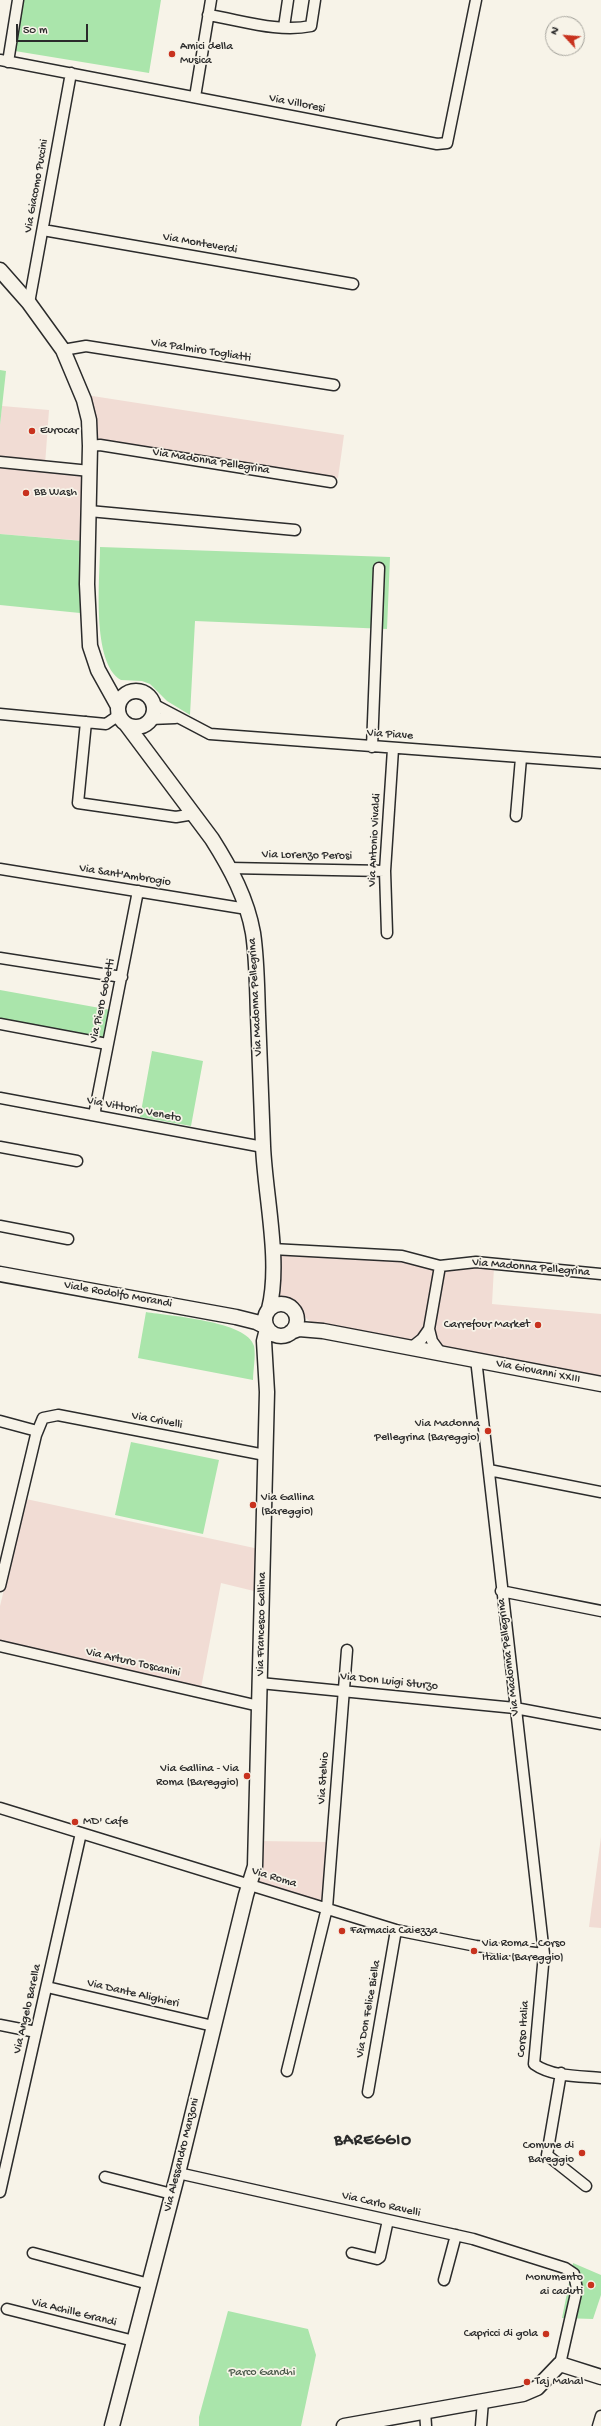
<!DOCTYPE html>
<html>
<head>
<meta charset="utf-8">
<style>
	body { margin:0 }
	#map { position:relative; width:601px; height:2426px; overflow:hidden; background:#f7f3e8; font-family:"Gochi Hand",sans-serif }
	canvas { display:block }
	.north { position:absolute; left:545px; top:16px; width:40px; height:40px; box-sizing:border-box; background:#f7f3e8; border:1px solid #a5a39c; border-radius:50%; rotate:296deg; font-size:11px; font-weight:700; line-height:16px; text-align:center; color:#2b2b2b }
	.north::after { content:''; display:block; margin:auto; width:14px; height:18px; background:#c8321e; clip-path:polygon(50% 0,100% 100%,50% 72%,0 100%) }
	.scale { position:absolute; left:16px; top:24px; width:72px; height:18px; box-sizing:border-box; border:2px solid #2b2b2b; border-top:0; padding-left:5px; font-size:12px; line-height:14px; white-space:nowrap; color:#2b2b2b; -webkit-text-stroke:3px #f7f3e8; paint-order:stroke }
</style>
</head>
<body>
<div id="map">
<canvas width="601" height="2426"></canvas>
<div class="north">N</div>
<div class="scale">50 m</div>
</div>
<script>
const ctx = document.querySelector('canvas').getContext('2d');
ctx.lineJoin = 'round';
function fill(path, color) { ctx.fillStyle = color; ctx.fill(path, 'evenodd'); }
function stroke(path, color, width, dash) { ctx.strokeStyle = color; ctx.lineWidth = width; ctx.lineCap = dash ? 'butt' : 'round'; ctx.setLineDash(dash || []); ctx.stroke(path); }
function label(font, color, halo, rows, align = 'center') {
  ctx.font = font + ' "Gochi Hand",sans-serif'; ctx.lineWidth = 3.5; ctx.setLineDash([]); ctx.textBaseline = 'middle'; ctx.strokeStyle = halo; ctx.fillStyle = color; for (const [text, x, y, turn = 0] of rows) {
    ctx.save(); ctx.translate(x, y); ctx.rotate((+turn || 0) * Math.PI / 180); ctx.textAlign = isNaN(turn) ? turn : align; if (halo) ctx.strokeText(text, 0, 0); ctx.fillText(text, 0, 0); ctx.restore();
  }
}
const built = new Path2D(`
	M 86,395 L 344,435 L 338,478 L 93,443 Z
	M 2,406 L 49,410 L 45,465 L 88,468 L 86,541 L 0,534 L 0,425 Z
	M 274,1251 L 494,1267 L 492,1304 L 601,1314 L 601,1382 L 312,1323 L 279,1296 L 276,1290 Z
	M 26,1499 L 259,1549 L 258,1592 L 221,1583 L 201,1688 L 0,1642 L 0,1606 Z
	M 601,1837 L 601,1928 L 589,1927 Z
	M 258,1841 L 330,1842 L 326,1906 L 251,1883 Z`);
const green = new Path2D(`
	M 24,0 L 161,0 L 149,73 L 15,51 Z
	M 0,370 L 6,371 L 0,425 Z
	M 0,534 L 83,541 L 80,613 L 0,605 Z
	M 100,547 L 390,557 L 387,629 L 195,621 L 190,715 L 167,701 L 150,684 L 142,681 L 121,680 C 91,663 100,578 100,547 Z
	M 0,990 L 111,1010 L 105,1041 L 0,1021 Z
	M 152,1051 L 203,1061 L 191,1126 L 140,1117 Z
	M 146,1312 C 169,1316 248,1321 254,1346 C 256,1356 253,1370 253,1380 L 138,1358 Z
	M 131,1442 L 219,1460 L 203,1534 L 115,1515 Z
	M 573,2263 L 601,2275 L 601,2295 L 593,2319 L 562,2318 Z
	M 228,2311 L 308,2329 L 316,2355 L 301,2426 L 199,2426 L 199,2417 Z`);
const street = new Path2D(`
	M 208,15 C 241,20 278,33 311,26 L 315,0
	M 284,27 L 288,0
	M 0,60 L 437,144 L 447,143 L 476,0
	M 8,62 L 18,0
	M 195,97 L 211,0
	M 43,230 L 353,284
	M 29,303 L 71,73
	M 63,350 L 86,346 L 334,385
	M 90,446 L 100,445 L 331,482
	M 0,462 L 90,471
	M 89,511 L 295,530
	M 153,704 L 210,734 L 601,763
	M 0,714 L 106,724 L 119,715
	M 150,719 L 175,718
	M 86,722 L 78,803 L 176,817 L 194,814
	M 372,747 L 379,568
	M 516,816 L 521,758
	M 229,868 L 385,871
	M 0,869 L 247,909
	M 387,933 L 385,871 L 393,749
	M 0,958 L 122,977
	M 0,1024 L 107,1044
	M 0,1098 L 263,1147
	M 96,1115 L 95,1110 L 138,891
	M 0,1147 L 77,1161
	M 0,1226 L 68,1239
	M 272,1249 L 402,1256 L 440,1266 L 476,1262 L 601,1274
	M 429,1329 L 440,1266
	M 412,1347 L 422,1339 L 429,1329 L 432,1341 L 440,1352
	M 476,1359 L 544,1954 L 534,2064 C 552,2077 580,2076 601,2078
	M 0,1421 L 37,1431
	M 489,1470 L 601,1492
	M 0,1586 L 36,1435 L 43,1418 L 58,1415 L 265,1455
	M 501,1591 L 601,1611
	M 0,1646 L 259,1706
	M 260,1683 L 515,1708 L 601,1724
	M 0,1808 L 396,1930 L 476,1946 L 544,1954
	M 47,1987 L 213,2026
	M 0,2025 L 36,2032
	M 287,2071 L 327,1908 L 347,1650
	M 561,2073 L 547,2155 L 586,2186
	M 368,2092 L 396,1930
	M 178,2173 L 473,2239 L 565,2268 L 574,2274 L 577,2289 L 560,2364
	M 105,2177 L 172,2194
	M 0,2192 L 81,1833
	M 33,2253 L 149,2284
	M 352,2253 L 377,2259 L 380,2257 L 388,2220
	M 444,2280 L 456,2235
	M 7,2309 L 134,2341
	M 425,2411 L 426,2426
	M 481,2426 L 483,2401
	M 598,2426 L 601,2416`);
const secondary = new Path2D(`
	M 0,270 L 29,303 L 63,350 L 84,400 L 89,420 L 90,446 L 87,584 L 90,646 L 98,670 L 118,706
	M118 709a18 18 0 1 1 36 0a18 18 0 1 1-36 0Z
	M 126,724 L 212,839 C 231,869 247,899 253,933 C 257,960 257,988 258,1015 C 260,1059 261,1102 263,1146 C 265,1195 281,1262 269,1309
	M 0,1274 L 236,1317 L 256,1322 L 266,1327
	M265 1320a16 16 0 1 1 32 0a16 16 0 1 1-32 0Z
	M 291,1332 L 299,1329 L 323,1331 L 601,1384
	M 112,2426 L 178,2173 L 246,1895 L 255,1866 L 267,1392 L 264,1341 L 267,1329
	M 344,2426 L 523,2394 L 537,2388 L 560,2364 L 601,2377`);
const markers = [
	[172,54,4,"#c8321e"],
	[32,431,4,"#c8321e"],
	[26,493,4,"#c8321e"],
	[538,1325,4,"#c8321e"],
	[488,1431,4,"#c8321e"],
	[253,1505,4,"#c8321e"],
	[247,1776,4,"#c8321e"],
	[75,1822,4,"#c8321e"],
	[342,1931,4,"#c8321e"],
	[474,1951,4,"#c8321e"],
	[582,2153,4,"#c8321e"],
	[591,2285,4,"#c8321e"],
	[546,2334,4,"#c8321e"],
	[527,2382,4,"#c8321e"]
];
const poiNames = [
	["Amici della",180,47],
	["Musica",180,61],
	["Eurocar",40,431],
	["BB Wash",34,493],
	["Carrefour Market",530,1325,"right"],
	["Via Madonna",480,1424,"right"],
	["Pellegrina (Bareggio)",480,1438,"right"],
	["Via Gallina",261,1498],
	["(Bareggio)",261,1512],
	["Via Gallina - Via",239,1769,"right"],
	["Roma (Bareggio)",239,1783,"right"],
	["MD' Cafe",83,1822],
	["Farmacia Caiezza",350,1931],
	["Via Roma - Corso",482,1944],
	["Italia (Bareggio)",482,1958],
	["Comune di",574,2146,"right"],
	["Bareggio",574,2160,"right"],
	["Monumento",583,2278,"right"],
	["ai caduti",583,2292,"right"],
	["Capricci di gola",538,2334,"right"],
	["Taj Mahal",535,2382]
];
const streetNames = [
	["Via Villoresi",297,104,11],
	["Via Giacomo Puccini",37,186,-80],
	["Via Monteverdi",200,244,10],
	["Via Palmiro Togliatti",201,351,9],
	["Via Madonna Pellegrina",211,462,9],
	["Via Piave",390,735,4],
	["Via Antonio Vivaldi",375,840,-87],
	["Via Lorenzo Perosi",307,856,1],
	["Via Sant'Ambrogio",125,876,9],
	["Via Madonna Pellegrina",256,997,-93],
	["Via Piero Gobetti",103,1001,-78],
	["Via Vittorio Veneto",134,1110,11],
	["Via Madonna Pellegrina",531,1268,5],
	["Viale Rodolfo Morandi",118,1295,10],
	["Via Giovanni XXIII",538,1372,11],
	["Via Crivelli",157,1421,11],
	["Via Francesco Gallina",262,1624,-89],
	["Via Madonna Pellegrina",509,1657,-97],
	["Via Arturo Toscanini",133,1663,13],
	["Via Don Luigi Sturzo",389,1682,6],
	["Via Stelvio",324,1778,-86],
	["Via Roma",274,1878,17],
	["Via Dante Alighieri",133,1994,13],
	["Via Angelo Barella",28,2009,-77],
	["Via Don Felice Biella",369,2009,-80],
	["Corso Italia",524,2029,-86],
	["Via Alessandro Manzoni",182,2155,-76],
	["Via Carlo Ravelli",381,2205,13],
	["Via Achille Grandi",74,2313,14]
];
const parkNames = [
	["Parco Gandhi",262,2373]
];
const districtNames = [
	["BAREGGIO",373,2142]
];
fill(built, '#f1dcd4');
fill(green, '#aae5ab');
stroke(street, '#2b2b2b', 13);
stroke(secondary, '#2b2b2b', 17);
stroke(street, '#f7f3e8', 10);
stroke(secondary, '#f7f3e8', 14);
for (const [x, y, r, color] of markers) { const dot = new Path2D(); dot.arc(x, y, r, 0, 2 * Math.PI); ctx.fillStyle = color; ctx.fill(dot); stroke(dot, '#f7f3e8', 1.5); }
label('12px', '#2b2b2b', '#f7f3e8', poiNames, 'left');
label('12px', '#2b2b2b', '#f7f3e8', streetNames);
label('12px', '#4b5a4b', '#f7f3e8', parkNames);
ctx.letterSpacing = '1px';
label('bold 16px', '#2b2b2b', '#f7f3e8', districtNames);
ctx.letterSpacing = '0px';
</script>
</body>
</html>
